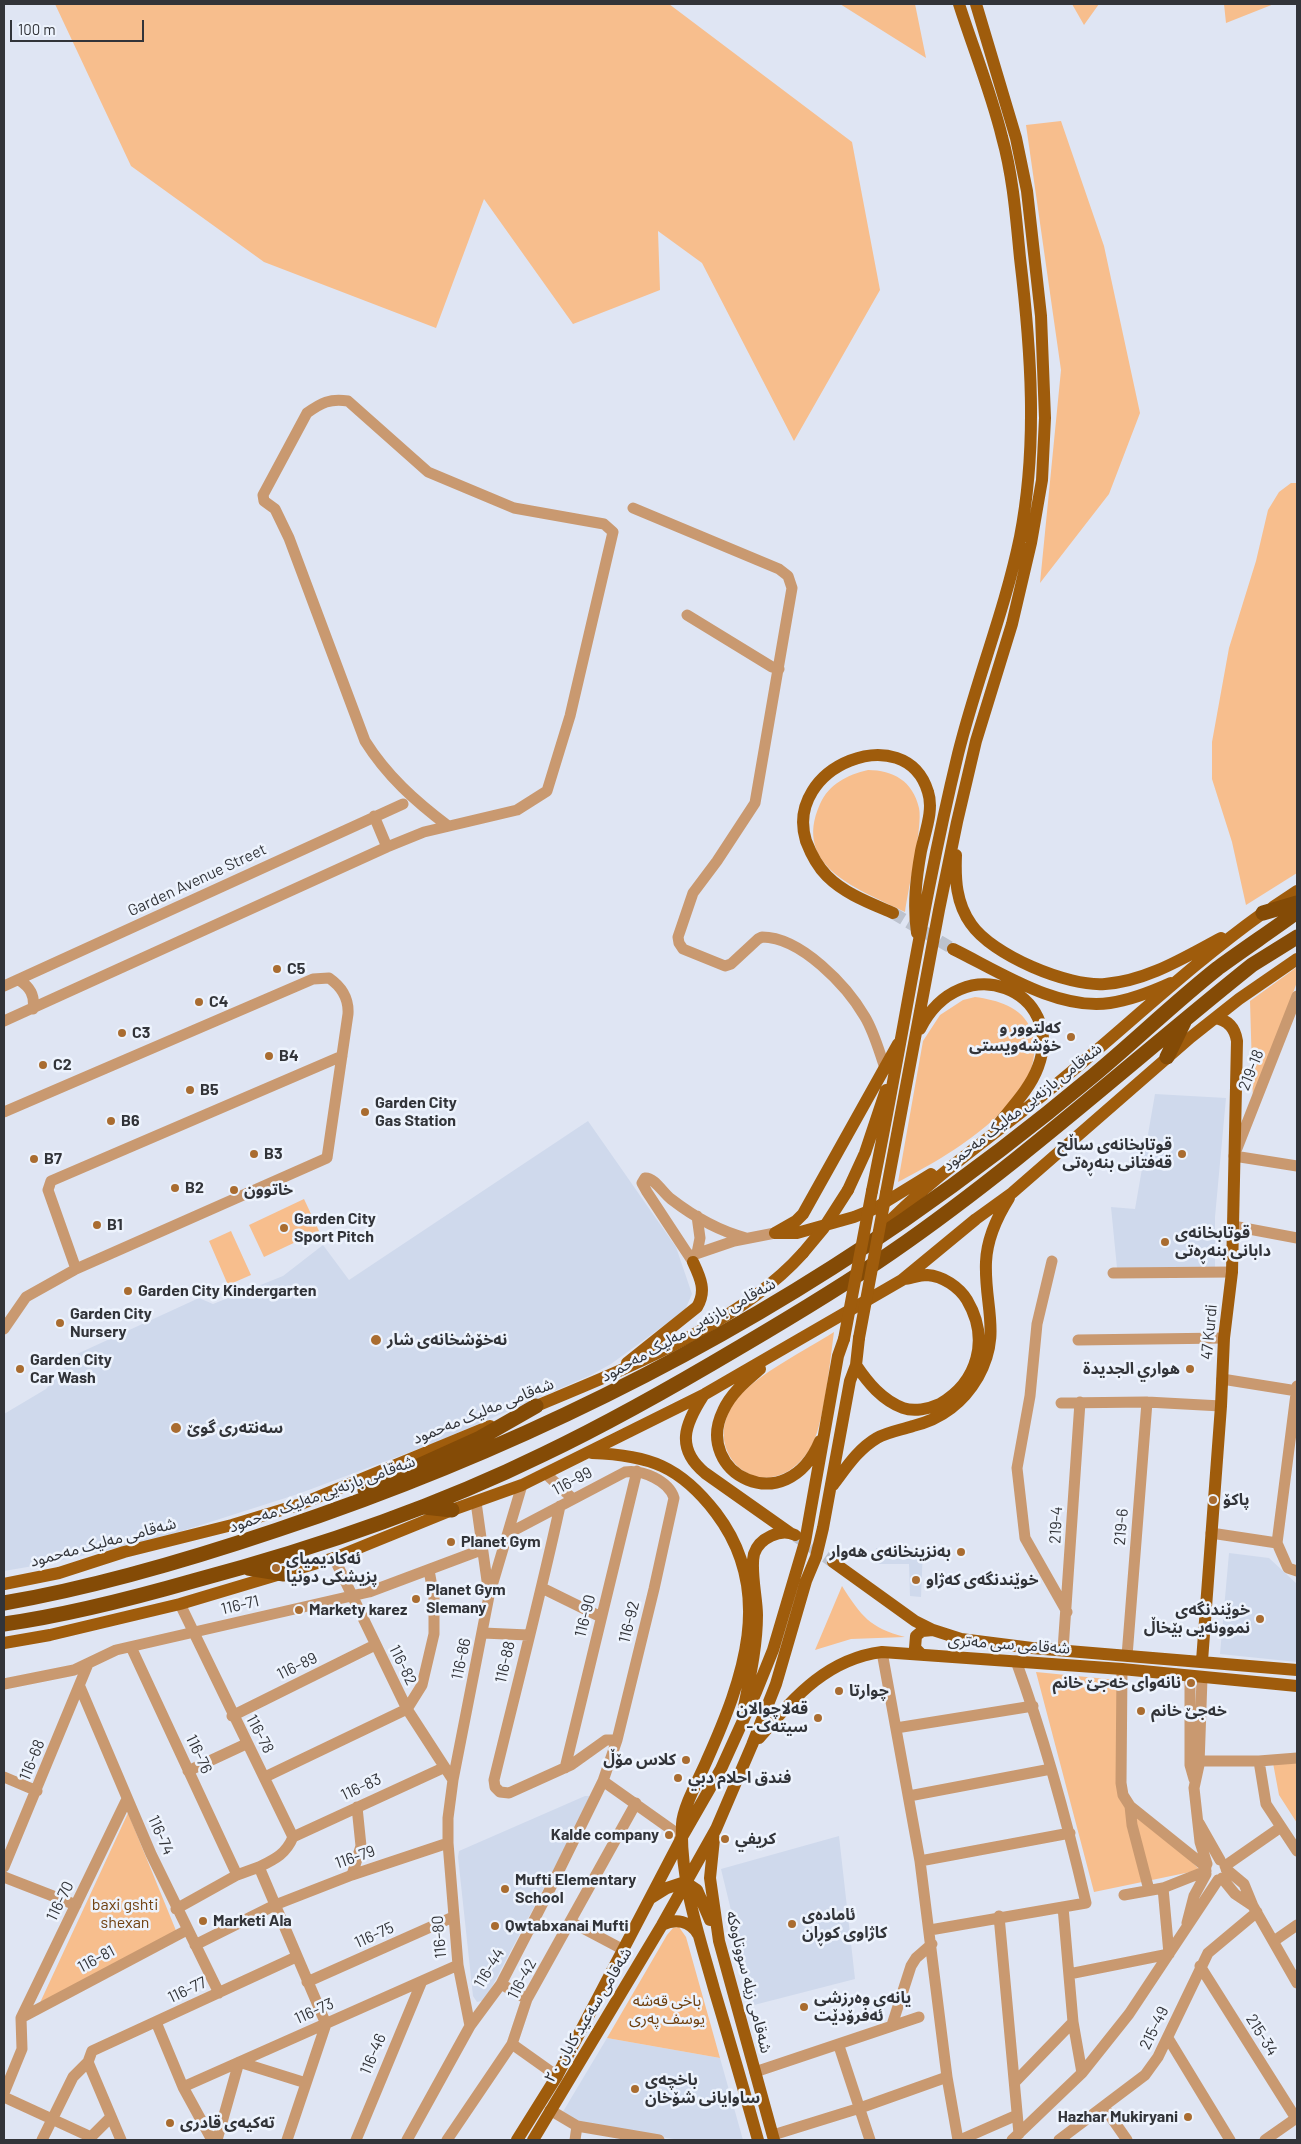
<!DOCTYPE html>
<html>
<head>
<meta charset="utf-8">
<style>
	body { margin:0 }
	#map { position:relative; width:1301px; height:2144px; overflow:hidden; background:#dfe5f3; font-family:Barlow,sans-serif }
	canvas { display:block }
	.frame { position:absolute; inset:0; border:5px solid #323439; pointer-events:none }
	.scale { position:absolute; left:10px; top:20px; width:134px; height:22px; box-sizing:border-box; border:2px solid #323439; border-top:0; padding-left:6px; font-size:15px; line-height:18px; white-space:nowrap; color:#323439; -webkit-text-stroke:4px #edf3fd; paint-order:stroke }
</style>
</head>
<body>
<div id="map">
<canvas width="1301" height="2144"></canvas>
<div class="frame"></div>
<div class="scale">100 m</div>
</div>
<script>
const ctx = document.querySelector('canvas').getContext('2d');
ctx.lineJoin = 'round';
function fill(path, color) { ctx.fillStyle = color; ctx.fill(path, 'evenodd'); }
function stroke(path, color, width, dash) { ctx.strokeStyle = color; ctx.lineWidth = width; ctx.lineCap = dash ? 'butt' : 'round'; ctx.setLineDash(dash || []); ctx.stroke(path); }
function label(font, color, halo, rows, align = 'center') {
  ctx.font = font + ' Barlow,"Noto Sans Arabic",sans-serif'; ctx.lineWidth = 5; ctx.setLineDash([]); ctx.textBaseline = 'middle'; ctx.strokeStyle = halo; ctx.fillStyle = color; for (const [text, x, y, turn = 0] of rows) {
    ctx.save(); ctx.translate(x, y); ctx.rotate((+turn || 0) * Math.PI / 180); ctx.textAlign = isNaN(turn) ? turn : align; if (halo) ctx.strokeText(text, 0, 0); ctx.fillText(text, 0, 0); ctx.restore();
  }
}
const built = new Path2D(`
	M 1155,1094 L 1226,1098 L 1215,1217 L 1215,1269 L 1117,1268 L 1111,1207 L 1135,1209 Z
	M 588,1121 L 676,1247 L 692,1294 L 685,1310 L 611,1364 L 591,1375 L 437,1442 L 298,1494 L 157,1539 L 45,1564 L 4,1571 L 4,1414 L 46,1389 L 77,1354 L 199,1298 L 213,1304 L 283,1276 L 323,1245 L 349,1280 Z
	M 876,1548 L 923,1549 L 921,1597 L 910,1596 L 909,1564 L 875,1564 Z
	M 1229,1553 L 1269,1558 L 1297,1584 L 1297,1662 L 1220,1654 Z
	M 585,1796 L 589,1796 L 590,1801 L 487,1996 L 482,2001 L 477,2002 L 473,1996 L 458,1857 L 459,1851 Z
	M 839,1836 L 855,1979 L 754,2005 L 721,1869 Z
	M 607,2038 L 720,2058 L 743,2140 L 681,2140 L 563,2123 L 561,2115 Z`);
const green = new Path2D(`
	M 55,4 L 669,4 L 852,142 L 880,290 L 794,441 L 702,263 L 658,231 L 660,290 L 573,324 L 484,199 L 436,328 L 264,262 L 131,166 Z
	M 840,4 L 915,4 L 926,58 Z
	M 1072,4 L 1099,4 L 1084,25 Z
	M 1224,4 L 1274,4 L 1226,23 Z
	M 1061,121 L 1104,246 L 1140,413 L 1109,494 L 1040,583 L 1061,370 L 1026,125 Z
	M 1291,483 L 1297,483 L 1297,873 L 1246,905 L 1232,842 L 1212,779 L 1212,742 L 1229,648 L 1256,561 L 1268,510 L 1279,492 Z
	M 868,770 C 893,770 913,781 919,808 C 923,826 908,889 905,912 C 861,890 791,868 820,804 C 829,784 847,775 868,770 Z
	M 1297,967 L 1297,982 L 1253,1103 L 1250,1001 Z
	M 975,997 C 997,1000 1023,1007 1031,1030 C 1055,1096 945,1158 898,1182 L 923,1041 L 940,1015 L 963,1000 Z
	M 304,1199 L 319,1231 L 264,1257 L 249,1225 Z
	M 231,1231 L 251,1275 L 228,1285 L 209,1241 Z
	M 834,1332 C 830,1361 824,1425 811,1447 C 769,1516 693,1454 737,1399 C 757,1374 806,1350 834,1332 Z
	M 842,1586 C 861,1616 870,1628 905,1637 L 851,1639 L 815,1650 Z
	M 1036,1672 L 1117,1680 L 1123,1796 L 1200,1870 L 1094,1892 Z
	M 1297,1761 L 1297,1823 L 1279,1795 L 1273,1763 Z
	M 128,1813 L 177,1933 L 38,2007 Z
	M 679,1927 L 686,1937 L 720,2058 L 607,2038 L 667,1935 L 673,1928 Z`);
const majorTunnel = new Path2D(`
	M 893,913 L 953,949
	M 796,1536 L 833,1562`);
const minor = new Path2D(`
	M 633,508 L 779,569 L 788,576 L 792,588 L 755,803 L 717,861 L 693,893 L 678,937 L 679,943 L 683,949 L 725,966 L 731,964 L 758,939 L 762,937 C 801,937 847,986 865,1017 C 874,1032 879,1051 885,1068
	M 687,615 L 772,667 L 779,669
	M 374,816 L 387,847
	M 19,980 C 30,987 35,995 33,1009
	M 4,986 L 403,804
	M 1297,996 L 1234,1156 L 1297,1166
	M 4,1021 L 387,847 L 424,832 L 517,810 L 547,791 L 570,716 L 613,532 L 604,524 L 514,508 L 428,472 L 348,401 C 330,398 321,403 307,413 L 263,495 L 264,501 L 275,509 L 289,538 L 365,741 C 387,776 415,801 448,826
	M 4,1112 L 313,979 L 329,978 C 342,987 349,998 348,1014 L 327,1158 L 76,1269 L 26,1297 L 4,1329
	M 697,1216 L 700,1238 L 697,1253
	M 1233,1226 L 1297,1238
	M 690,1256 L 734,1241 L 775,1233
	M 1052,1261 L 1037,1324 L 1030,1396 L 1017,1468 L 1025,1538 L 1067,1612
	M 693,1262 L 647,1192 L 642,1183 L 645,1178 C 654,1177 663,1193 671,1199 C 693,1216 719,1231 746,1238
	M 76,1269 L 48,1190 L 51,1181 L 342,1056
	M 1113,1273 L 1232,1272
	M 1078,1340 L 1224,1338
	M 1222,1379 L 1297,1391
	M 1061,1403 L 1147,1402 L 1221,1406
	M 546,1474 L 573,1499
	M 476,1502 L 489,1595
	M 560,1506 C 540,1598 516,1689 494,1780 L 495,1787 L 500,1792 L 509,1793 L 571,1765 L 606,1740 L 617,1740
	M 1211,1533 L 1277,1543 L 1288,1568 L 1297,1571
	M 1277,1543 L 1297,1386
	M 334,1558 L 407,1709 L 453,1780
	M 542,1588 L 601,1617
	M 180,1604 L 293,1837 C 286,1854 275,1859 259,1867
	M 483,1633 L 528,1635
	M 131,1647 L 237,1875
	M 1063,1650 L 1080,1402
	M 882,1652 L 920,1861 L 947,2077 L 958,2140
	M 1127,1656 L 1147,1402
	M 1122,1669 L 1121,1783 L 1123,1795 L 1130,1806 L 1206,1867
	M 1190,1676 L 1190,1765 L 1194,1779
	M 1202,1678 L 1199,1765 L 1194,1788 L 1200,1842 L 1207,1864
	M 4,1684 L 74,1670 L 116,1650 L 369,1592 L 481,1550
	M 80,1687 L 151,1854 L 219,1993
	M 232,1716 L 375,1645
	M 896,1728 L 1033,1706
	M 1199,1761 L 1259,1761 L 1297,1758
	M 1259,1761 L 1266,1804 L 1297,1851
	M 565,1768 L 637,1471
	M 188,1771 L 246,1744
	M 4,1777 L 37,1791
	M 265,1777 L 407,1709 L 422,1685 L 434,1634 L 434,1598 L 429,1570
	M 603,1781 L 682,1837
	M 909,1796 L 1051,1769
	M 1130,1806 L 1132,1825 L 1149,1890
	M 1199,1823 L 1220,1860
	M 293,1837 L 443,1768
	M 920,1861 L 1070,1833
	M 1225,1866 L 1281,1827
	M 4,1867 L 88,1664
	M 1226,1869 L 1244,1884 L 1253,1906 L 1297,1983
	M 352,1875 L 361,1846 L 357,1807
	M 4,1877 L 76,1905
	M 1222,1878 L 1235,1894 L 1253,1906
	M 1124,1895 L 1163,1888 L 1206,1871
	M 1063,1907 L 1073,2022 L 1082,2073
	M 176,1909 L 237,1875 L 259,1867 L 326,2024 L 287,2140
	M 999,1916 L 1019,2134
	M 571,1922 L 624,1950
	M 1187,1923 L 1194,1896 L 1206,1874
	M 930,1930 L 1086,1903 C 1067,1821 1045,1740 1016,1661
	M 1274,1941 L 1297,1925
	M 195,1945 L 275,1905 L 352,1875 L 448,1843
	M 1200,1966 L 1297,2120
	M 1069,1974 L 1169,1954 L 1163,1888
	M 307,1982 L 453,1917
	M 501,1984 L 527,1999
	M 21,2018 L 187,1930
	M 156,2022 L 183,2087 L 212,2140
	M 892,2025 L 911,1966 L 916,1958 L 932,1944
	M 470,2026 L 458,1965 L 448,1843 L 448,1818 L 453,1780 L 489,1596 L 522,1485
	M 1168,2038 L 1230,2140
	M 512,2044 L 557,2076
	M 839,2046 L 870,2140
	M 755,2072 L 919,2017
	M 1015,2082 L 1073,2022
	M 183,2087 L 458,1965
	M 4,2093 L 22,2049 L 21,2018 L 127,1799
	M 4,2097 L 91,2137 L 111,2117
	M 1104,2107 L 1127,2140
	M 550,2110 L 577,2126 L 659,2140
	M 773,2135 L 860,2108 L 947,2077
	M 42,2140 L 73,2077 L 88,2062
	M 121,2140 L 88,2062 L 92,2051 L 296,1957
	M 217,2140 L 239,2062 L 306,2083
	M 356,2140 L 422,1981
	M 407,2140 L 470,2026 L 501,1984 L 547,1895 L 603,1781 L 617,1740 L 654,1589 L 674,1498 C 669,1481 642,1469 625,1472 L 509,1533
	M 447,2140 L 512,2044 L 527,1999 L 636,1803
	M 575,2140 L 577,2126
	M 960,2140 L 1017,2115
	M 1012,2140 L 1082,2073 L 1129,2014 L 1218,1880
	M 1059,2140 L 1145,2075 L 1158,2057 L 1208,1953 L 1257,1912
	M 1265,2140 L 1295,2119`);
const major = new Path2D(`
	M 956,855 C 955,879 956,903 971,924 C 992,955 1068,987 1105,984 C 1147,981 1185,957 1221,938
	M 1273,907 L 1297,891
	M 893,913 C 870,903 845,894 827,876 C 817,866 811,854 806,841 C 783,766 906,718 928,792 C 934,810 925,832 921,851 C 916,879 913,905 917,933
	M 953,949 C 998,971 1058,1011 1110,1003 C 1131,1000 1151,992 1171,983
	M 920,1029 C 962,946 1067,991 1038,1067 C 1030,1089 1011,1108 997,1126
	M 848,1190 L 865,1153 L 886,1090
	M 872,1191 C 902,1045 923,898 958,754 C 976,681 1005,610 1020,537 C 1038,445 1031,350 1020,258 C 1016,217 1013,176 1002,137 C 991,92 973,48 959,4
	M 886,1193 L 939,910 L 957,822 L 976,741 L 1012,624 L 1031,543 L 1042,480 L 1045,418 L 1041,316 L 1027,191 L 1016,138 L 976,4
	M 879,1232 C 931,1177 995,1135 1053,1087 C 1123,1030 1189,966 1263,913
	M 775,1233 L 796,1221 L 803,1214 L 898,1044
	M 775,1233 L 797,1233 L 854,1217 L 874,1209 L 931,1174
	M 627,1363 L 697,1307 C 707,1291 700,1277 693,1262
	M 856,1365 C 868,1383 882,1400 903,1408 C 914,1412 929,1409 940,1404 C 978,1382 990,1339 967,1300 C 959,1287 943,1276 927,1275 C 920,1275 911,1278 904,1279
	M 760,1369 C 746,1381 731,1393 723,1411 C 693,1473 786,1522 820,1441
	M 703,1396 C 685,1424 675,1448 705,1473 L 790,1533
	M 527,1410 C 617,1372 737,1327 803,1253
	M 592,1453 C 649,1455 680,1466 716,1513 C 776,1592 743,1679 707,1760 C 700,1777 683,1806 682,1824 C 680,1881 699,1935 714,1989 C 729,2039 744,2090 758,2140
	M 833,1485 C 846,1468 858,1449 877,1438 C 888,1432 901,1430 913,1426 C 942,1419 963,1403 978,1377 C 1002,1334 984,1306 986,1262 C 987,1238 997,1217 1009,1198
	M 833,1562 L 915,1621 L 933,1630 L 961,1639 L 1032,1648 L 1297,1670
	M 4,1584 L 59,1573 L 124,1552 L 232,1525 L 301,1504 L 490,1426
	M 4,1643 L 50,1635 L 180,1604 L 334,1558 L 452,1510 L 522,1485 L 705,1394 L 902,1280 L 976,1219 L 1012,1193 L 1191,1037 L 1239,999 L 1297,959
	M 921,1654 L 915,1648 L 916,1636 L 922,1631 L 933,1630
	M 1202,1661 L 1221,1406 L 1224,1338 L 1232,1272 L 1237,1041 C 1235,1028 1228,1020 1215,1018
	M 744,1707 C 750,1677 757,1646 757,1615 C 757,1598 750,1570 754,1554 C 759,1538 781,1528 795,1535
	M 759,1738 C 794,1698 826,1659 882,1652 L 1122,1669 L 1297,1686
	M 714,1839 L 710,1878 L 719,1941 L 774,2140
	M 651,1898 L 667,1888 L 685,1882 L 697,1890 L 710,1920
	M 662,1925 C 676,1918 690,1921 698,1934
	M 517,2140 L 557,2076 L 682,1837 L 721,1769 L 756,1692 L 773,1650 L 805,1542 L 838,1356 L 844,1339
	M 533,2140 L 662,1925 L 716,1829 L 752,1745 L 776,1684 L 806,1581 L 816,1557 L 823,1528 L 850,1381 L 856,1365 L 859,1338`);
const highway = new Path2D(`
	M 1263,913 L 1297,903
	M 1167,1057 L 1184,1022
	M 365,1490 L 480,1438 L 536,1406
	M 424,1507 L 452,1510
	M 248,1568 L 284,1574
	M 4,1603 C 97,1587 188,1560 277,1530 C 499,1456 711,1353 904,1220 C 969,1175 1033,1126 1094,1075 C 1136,1040 1175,1002 1218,968 C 1244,949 1271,931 1297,912
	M 4,1624 C 68,1615 130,1599 193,1581 C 313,1549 432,1509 544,1454 C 611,1422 676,1385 740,1347 C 791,1317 843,1286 892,1252 C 1018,1165 1132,1061 1252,965 L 1297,937`);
const majorBridge = new Path2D(`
	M 803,1253 L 823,1229 L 848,1190
	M 859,1338 L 886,1193
	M 844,1339 L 872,1191`);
const markers = [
	[277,969,5,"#a96c30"],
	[199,1002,5,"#a96c30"],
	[122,1033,5,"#a96c30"],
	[1071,1037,5,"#a96c30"],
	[269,1056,5,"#a96c30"],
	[43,1065,5,"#a96c30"],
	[190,1090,5,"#a96c30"],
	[365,1112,5,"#a96c30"],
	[111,1121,5,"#a96c30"],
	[254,1154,5,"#a96c30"],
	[1182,1154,5,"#a96c30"],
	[34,1159,5,"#a96c30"],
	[175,1188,5,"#a96c30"],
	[234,1190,5,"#a96c30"],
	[97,1225,5,"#a96c30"],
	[284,1228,5,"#a96c30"],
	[1165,1242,5,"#a96c30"],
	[128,1291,5,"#a96c30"],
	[60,1323,5,"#a96c30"],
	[376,1340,6,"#a96c30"],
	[20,1369,5,"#a96c30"],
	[1190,1369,5,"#a96c30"],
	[176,1428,6,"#a96c30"],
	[1213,1500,5,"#a96c30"],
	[451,1542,5,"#a96c30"],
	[961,1552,5,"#a96c30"],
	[276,1568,5,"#a96c30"],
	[916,1580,5,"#a96c30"],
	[416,1599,5,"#a96c30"],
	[299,1610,5,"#a96c30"],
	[1260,1619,5,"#a96c30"],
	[1191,1683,5,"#a96c30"],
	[839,1691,5,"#a96c30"],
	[1141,1711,5,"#a96c30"],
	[818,1718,5,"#a96c30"],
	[686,1760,5,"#a96c30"],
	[678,1778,5,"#a96c30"],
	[669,1835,5,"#a96c30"],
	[725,1839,5,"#a96c30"],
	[505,1889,5,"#a96c30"],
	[203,1921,5,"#a96c30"],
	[792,1924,5,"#a96c30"],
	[495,1926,5,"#a96c30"],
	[804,2007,5,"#a96c30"],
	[635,2089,5,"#a96c30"],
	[1188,2117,5,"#a96c30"],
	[170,2123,5,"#a96c30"]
];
const streetNames = [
	["Garden Avenue Street",197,880,-25],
	["219-18",1251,1070,-68],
	["شەقامی بازنەیی مەلیک مەحمود",1022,1107,-38],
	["شەقامی بازنەیی مەلیک مەحمود",688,1330,-29],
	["47 Kurdi",1209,1332,-85],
	["شەقامی مەلیک مەحمود",483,1411,-22],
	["116-99",572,1481,-28],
	["شەقامی بازنەیی مەلیک مەحمود",322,1494,-20],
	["219-4",1056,1525,-87],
	["219-6",1121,1527,-85],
	["شەقامی مەلیک مەحمود",103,1542,-15],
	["116-71",240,1605,-13],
	["116-90",585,1616,-76],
	["116-92",629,1622,-76],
	["شەقامی سی مەتری",1009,1644,4],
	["116-86",461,1659,-78],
	["116-88",505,1662,-77],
	["116-82",403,1665,64],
	["116-89",297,1666,-26],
	["116-78",260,1734,62],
	["116-76",199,1754,65],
	["116-68",32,1760,-68],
	["116-83",361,1787,-25],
	["116-74",161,1835,66],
	["116-79",355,1857,-19],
	["116-70",60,1901,-64],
	["116-75",374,1935,-24],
	["116-80",439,1937,-95],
	["116-81",96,1959,-28],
	["116-44",489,1968,-59],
	["116-42",522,1979,-62],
	["شەقامی زیلە سووتاوەکە",749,1982,76],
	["116-77",187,1990,-25],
	["116-73",314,2011,-24],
	["شەقامی سەعید کابان ٢٠",588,2015,-59],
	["215-49",1154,2028,-64],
	["215-34",1262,2035,58],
	["116-46",373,2054,-67]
];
const poiNames = [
	["C5",287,969],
	["C4",209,1002],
	["کەلتوور و",1061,1028,"right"],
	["خۆشەویستی",1061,1046,"right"],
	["C3",132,1033],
	["B4",279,1056],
	["C2",53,1065],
	["B5",200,1090],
	["Garden City",375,1103],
	["Gas Station",375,1121],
	["B6",121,1121],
	["قوتابخانەی ساڵح",1172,1145,"right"],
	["قەفتانی بنەڕەتی",1172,1163,"right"],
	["B3",264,1154],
	["B7",44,1159],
	["B2",185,1188],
	["خاتوون",244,1190],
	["Garden City",294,1219],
	["Sport Pitch",294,1237],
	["B1",107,1225],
	["قوتابخانەی",1175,1233],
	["دابانی بنەڕەتی",1175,1251],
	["Garden City Kindergarten",138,1291],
	["Garden City",70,1314],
	["Nursery",70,1332],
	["نەخۆشخانەی شار",387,1340],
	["Garden City",30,1360],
	["Car Wash",30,1378],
	["هواري الجديدة",1180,1369,"right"],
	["سەنتەری گوێ",187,1428],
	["پاکۆ",1223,1500],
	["Planet Gym",461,1542],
	["بەنزینخانەی هەوار",951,1552,"right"],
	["ئەکادیمیای",286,1559],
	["پزیشکی دونیا",286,1577],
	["خوێندنگەی کەژاو",926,1580],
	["Planet Gym",426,1590],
	["Slemany",426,1608],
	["Markety karez",309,1610],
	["خوێندنگەی",1250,1610,"right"],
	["نموونەیی بێخاڵ",1250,1628,"right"],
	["نانەوای خەجێ خانم",1181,1683,"right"],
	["چوارتا",849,1691],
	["قەلاچوالان",808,1709,"right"],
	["- سیتەک",808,1727,"right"],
	["خەجێ خانم",1151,1711],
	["کلاس مۆڵ",676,1760,"right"],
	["فندق احلام دبي",688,1778],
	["Kalde company",659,1835,"right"],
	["كريفي",735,1839],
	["Mufti Elementary",515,1880],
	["School",515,1898],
	["ئامادەی",802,1915],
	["کاژاوی کوڕان",802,1933],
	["Marketi Ala",213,1921],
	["Qwtabxanai Mufti",505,1926],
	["یانەی وەرزشی",814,1998],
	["ئەفرۆدێت",814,2016],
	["باخچەی",645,2080],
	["ساوایانی شۆخان",645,2098],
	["Hazhar Mukiryani",1178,2117,"right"],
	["تەکیەی قادری",180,2123]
];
const parkNames = [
	["baxi gshti",125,1905],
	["shexan",125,1923],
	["باخی قەشە",667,2001],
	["یوسف پەری",667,2019]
];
fill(built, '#cfd9ec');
fill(green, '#f7be8d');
stroke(majorTunnel, '#bcc2ce', 12, [12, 6]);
stroke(minor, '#c99970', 11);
stroke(major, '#9f5c0c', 12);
stroke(highway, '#844b06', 15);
stroke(majorBridge, '#9f5c0c', 12);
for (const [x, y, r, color] of markers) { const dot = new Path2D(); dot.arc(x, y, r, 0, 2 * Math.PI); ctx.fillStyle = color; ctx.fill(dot); stroke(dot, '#edf3fd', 2); }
label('16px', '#323439', '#edf3fd', streetNames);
label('bold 16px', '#323439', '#edf3fd', poiNames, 'left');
label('16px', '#6f400f', '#edf3fd', parkNames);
</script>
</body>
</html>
